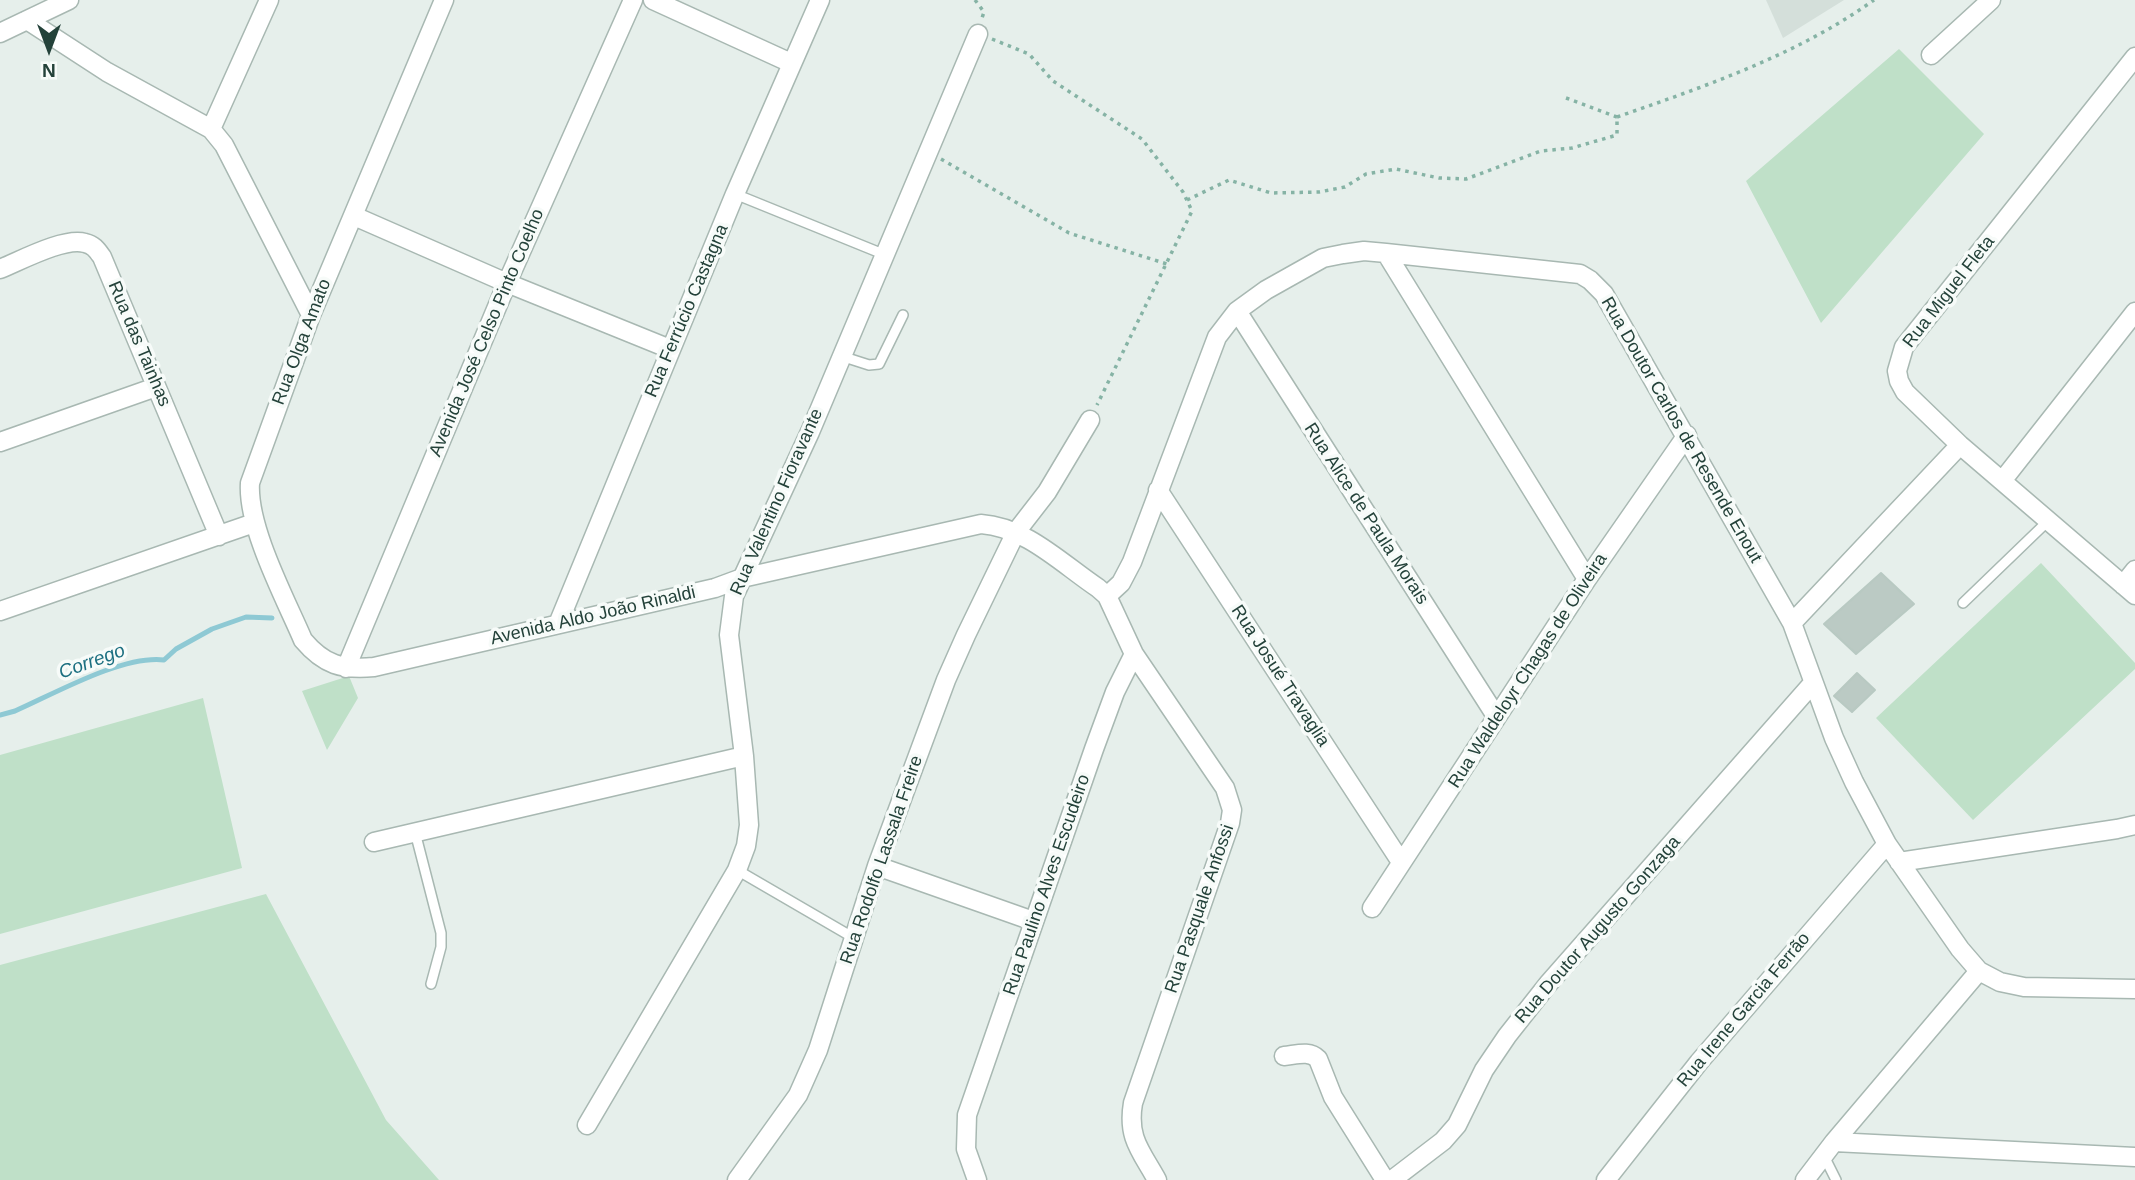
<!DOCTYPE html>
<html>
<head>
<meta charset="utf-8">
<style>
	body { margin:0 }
	#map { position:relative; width:2135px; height:1180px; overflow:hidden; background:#e6efeb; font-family:Arial,sans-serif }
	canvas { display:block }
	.north { position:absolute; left:14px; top:14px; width:70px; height:70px; -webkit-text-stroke:5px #f7fbf9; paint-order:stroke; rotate:180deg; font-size:19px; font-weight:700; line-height:28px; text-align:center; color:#24423a }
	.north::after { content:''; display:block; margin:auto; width:24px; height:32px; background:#24423a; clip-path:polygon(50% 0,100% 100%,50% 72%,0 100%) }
</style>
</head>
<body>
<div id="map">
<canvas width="2135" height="1180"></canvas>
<div class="north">N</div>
</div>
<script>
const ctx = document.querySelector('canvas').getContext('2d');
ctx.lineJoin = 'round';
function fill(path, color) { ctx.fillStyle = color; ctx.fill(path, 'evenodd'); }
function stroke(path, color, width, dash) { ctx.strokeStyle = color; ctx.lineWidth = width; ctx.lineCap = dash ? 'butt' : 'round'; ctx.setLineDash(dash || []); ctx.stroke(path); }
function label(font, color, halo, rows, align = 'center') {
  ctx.font = font + ' Arial,sans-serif'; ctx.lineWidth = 7; ctx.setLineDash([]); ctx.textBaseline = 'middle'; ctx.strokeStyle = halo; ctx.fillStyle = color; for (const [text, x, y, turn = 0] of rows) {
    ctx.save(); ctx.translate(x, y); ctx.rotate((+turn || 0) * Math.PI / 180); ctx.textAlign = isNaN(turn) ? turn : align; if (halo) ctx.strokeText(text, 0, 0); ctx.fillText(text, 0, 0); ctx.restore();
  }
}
const built = new Path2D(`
	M 1766,0 L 1844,0 L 1783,38 Z`);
const green = new Path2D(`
	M 1899,49 L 1984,134 L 1821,323 L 1746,181 Z
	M 2041,563 L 2135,663 L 2135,669 L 1973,820 L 1876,718 Z
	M 349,676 L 358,698 L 327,750 L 302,691 Z
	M 203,698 L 242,868 L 0,934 L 0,755 Z
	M 266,894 L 386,1120 L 439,1180 L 0,1180 L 0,965 Z`);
const stream = new Path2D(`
	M 0,715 L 15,711 C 54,694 122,655 164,660 L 176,649 L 212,629 L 246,617 L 272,618`);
const building = new Path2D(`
	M 1881,573 L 1914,604 L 1856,654 L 1824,624 Z
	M 1857,673 L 1875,690 L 1852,712 L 1834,696 Z`);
const path = new Path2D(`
	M 975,0 L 984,12 L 982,18
	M 992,39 L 1029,54 L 1053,81 L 1142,139 L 1183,192 L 1192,211 L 1097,405
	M 1566,98 L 1617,117
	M 1617,117 C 1706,86 1797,55 1874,0
	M 941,159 L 1069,233 L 1167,264
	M 1187,200 L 1229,180 L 1271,193 L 1319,192 L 1345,187 L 1366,174 L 1396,169 L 1439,178 L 1466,179 L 1541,151 L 1572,148 L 1617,135 L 1617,117`);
const lane = new Path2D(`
	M 735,194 L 883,254
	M 841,356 L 869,365 L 879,364 L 903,315
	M 1963,603 L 2048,521
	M 415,832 L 441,933 L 441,947 L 431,984
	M 737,870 L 854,938
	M 1824,1156 L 1836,1180`);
const street = new Path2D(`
	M 444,0 L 311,315 L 250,483 C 247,527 285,598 303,640 C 324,665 342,670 374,667 L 715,588 L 742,578 L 981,524 C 1026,527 1062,564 1098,588 L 1107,596 L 1134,654 L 1115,692 L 1094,749 L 967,1115 L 966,1149 L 977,1180
	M 653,0 L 791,63
	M 27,20 L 107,72 L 211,129 L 224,145 L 311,315
	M 0,33 L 69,0
	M 1931,55 L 1991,0
	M 2135,57 L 1904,347 L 1897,371 L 1899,381 L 1905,392 L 1960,445 L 2135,595
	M 211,129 L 269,0
	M 354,216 L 507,283 L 670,349
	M 1386,253 L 1587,579
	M 0,269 C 20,261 64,237 85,243 C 94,245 97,250 102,257 L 219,536
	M 1237,311 L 1496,716
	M 0,442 L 156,387
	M 2002,481 L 2135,312
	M 1158,490 L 1401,862
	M 2123,585 L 2135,570
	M 1107,596 L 1121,583 L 1132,562 L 1217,337 L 1237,311 L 1266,290 L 1323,258 L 1343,254 L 1364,251 L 1386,253 L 1580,274 L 1590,280 L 1604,294 L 1792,623 L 1834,738 L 1854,782 L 1887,844 L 1960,949 L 1979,971 L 2000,982 L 2024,987 L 2135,989
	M 0,611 L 254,523
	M 1792,623 L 1960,445
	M 558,624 L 735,194 L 820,0
	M 1134,654 L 1225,788 L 1232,810 L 1230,823 L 1133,1103 C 1127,1138 1141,1151 1157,1180
	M 346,668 L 507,283 L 633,0
	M 374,842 L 744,756
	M 1899,862 L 2117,829 L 2135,825
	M 877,866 L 1033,921
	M 1372,908 L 1587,579 L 1687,435
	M 1284,1056 C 1296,1055 1309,1050 1318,1059 L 1333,1097 L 1385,1180
	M 587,1125 L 737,870 L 746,846 L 749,825 L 744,756 L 729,635 L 734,596 L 810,432 L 978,34
	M 1834,1142 L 2135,1157
	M 737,1180 L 798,1095 L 818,1050 L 877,866 L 946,680 L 966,635 L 1016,532 L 1047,492 L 1090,420
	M 1392,1180 L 1443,1141 L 1457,1125 L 1484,1070 L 1507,1036 L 1548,984 L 1813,683
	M 1606,1180 L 1699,1062 L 1887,844
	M 1805,1180 L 1834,1142 L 1979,971`);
const streetNames = [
	["Rua Miguel Fleta",1949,292,-52],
	["Rua Ferrúcio Castagna",687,311,-67],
	["Avenida José Celso Pinto Coelho",487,333,-67],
	["Rua Olga Amato",302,342,-69],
	["Rua das Tainhas",139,344,67],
	["Rua Doutor Carlos de Resende Enout",1681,430,60],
	["Rua Valentino Fioravante",777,502,-66],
	["Rua Alice de Paula Morais",1366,514,57],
	["Avenida Aldo João Rinaldi",593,616,-13],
	["Rua Waldeloyr Chagas de Oliveira",1528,671,-57],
	["Rua Josué Travaglia",1280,676,57],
	["Rua Rodolfo Lassala Freire",882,860,-71],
	["Rua Paulino Alves Escudeiro",1047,885,-71],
	["Rua Pasquale Anfossi",1200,909,-71],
	["Rua Doutor Augusto Gonzaga",1598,930,-49],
	["Rua Irene Garcia Ferrão",1744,1010,-50]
];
const waterNames = [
	["Corrego",92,662,-20]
];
fill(built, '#d4dfda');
fill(green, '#bfe0c8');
stroke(stream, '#8ec9d4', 5);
fill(building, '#bbcac4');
stroke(building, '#b8c9c2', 2);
stroke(lane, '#a8b8b2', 12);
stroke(street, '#a8b8b2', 21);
stroke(path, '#86b3a5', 3.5, [3.5, 5]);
stroke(lane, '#fff', 9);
stroke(street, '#fff', 18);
label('18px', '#24423a', '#f7fbf9', streetNames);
label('italic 19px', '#1c6f80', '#f7fbf9', waterNames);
</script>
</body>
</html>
